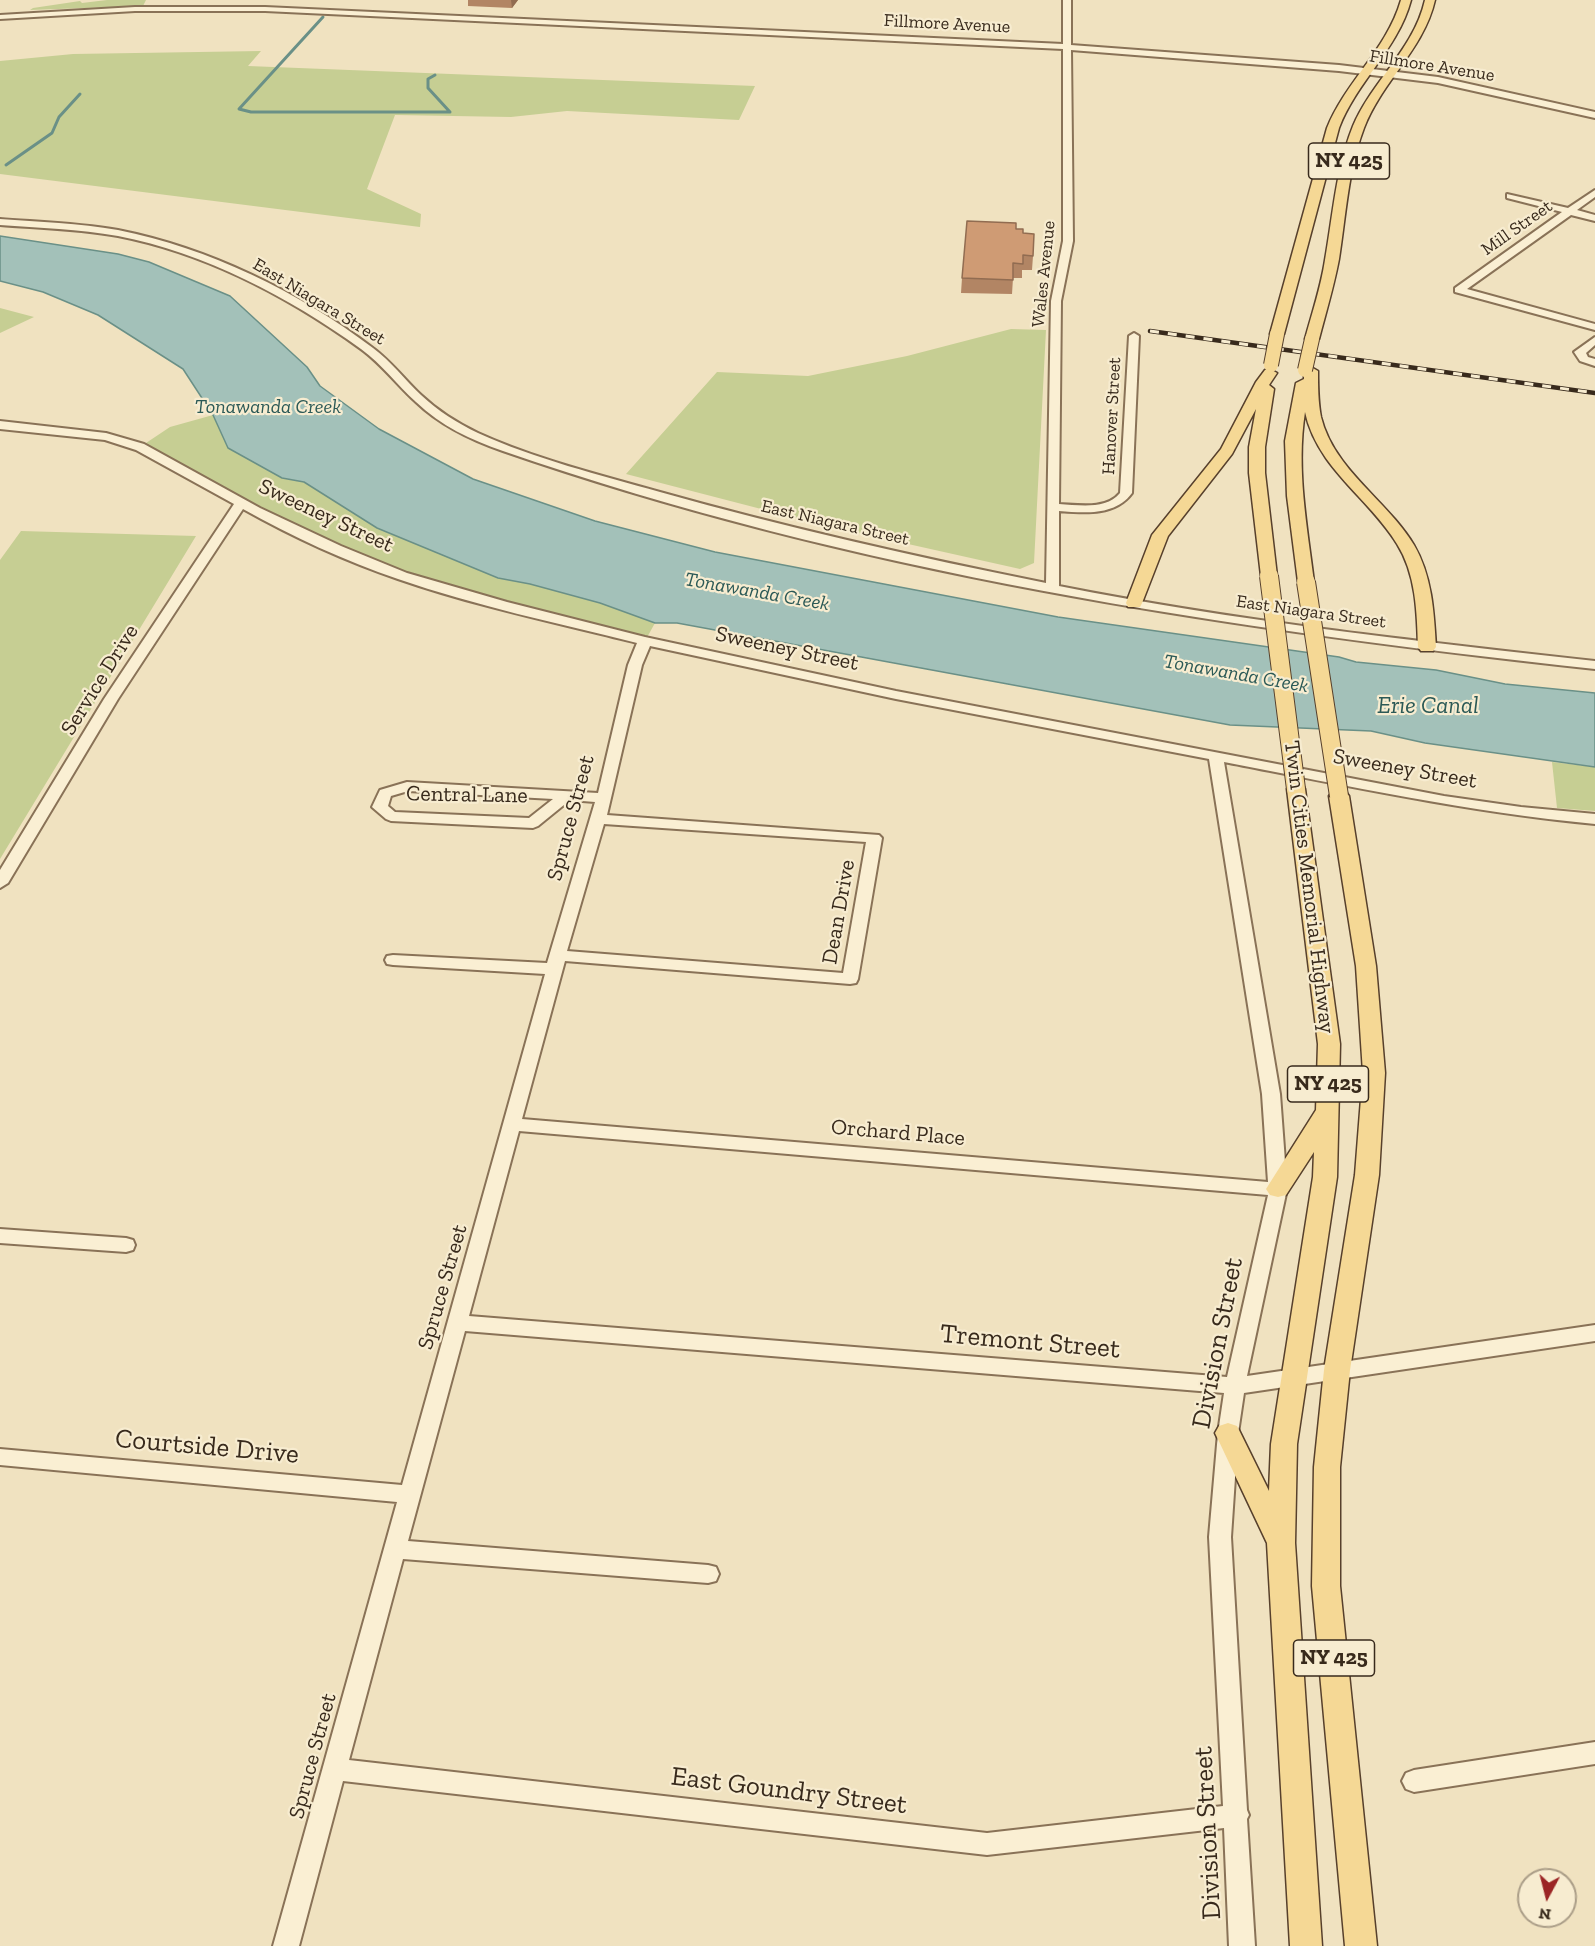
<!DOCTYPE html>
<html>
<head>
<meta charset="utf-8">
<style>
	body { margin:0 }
	#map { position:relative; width:1595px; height:1946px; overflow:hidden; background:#f0e2c0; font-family:"Zilla Slab",serif }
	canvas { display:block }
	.north { position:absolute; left:1517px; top:1868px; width:60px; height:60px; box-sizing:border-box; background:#f7ecd0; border:2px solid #ab9e88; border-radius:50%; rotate:187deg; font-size:16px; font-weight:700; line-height:24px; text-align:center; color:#382a1c }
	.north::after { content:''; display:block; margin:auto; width:21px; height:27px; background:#9b2525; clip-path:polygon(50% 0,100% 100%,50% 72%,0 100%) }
</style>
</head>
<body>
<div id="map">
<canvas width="1595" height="1946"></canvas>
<div class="north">N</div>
</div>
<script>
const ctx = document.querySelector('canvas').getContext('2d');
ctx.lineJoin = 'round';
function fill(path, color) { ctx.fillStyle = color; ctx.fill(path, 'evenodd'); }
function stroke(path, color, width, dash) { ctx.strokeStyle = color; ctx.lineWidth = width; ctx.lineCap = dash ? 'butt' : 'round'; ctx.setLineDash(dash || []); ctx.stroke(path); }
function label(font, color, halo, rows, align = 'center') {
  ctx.font = font + ' "Zilla Slab",serif'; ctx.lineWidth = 4.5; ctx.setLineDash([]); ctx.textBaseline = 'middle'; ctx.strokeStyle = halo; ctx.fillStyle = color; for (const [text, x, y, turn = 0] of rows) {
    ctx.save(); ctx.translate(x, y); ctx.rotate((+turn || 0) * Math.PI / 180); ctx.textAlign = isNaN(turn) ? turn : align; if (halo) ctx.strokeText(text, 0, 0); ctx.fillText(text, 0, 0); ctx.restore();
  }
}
const green = new Path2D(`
	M 107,0 L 146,0 L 143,6 L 30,10 L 33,8 L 80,1 L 82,3 Z
	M 261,51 L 248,66 L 755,86 L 739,120 L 567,111 L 511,117 L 395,115 L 367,189 L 421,214 L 420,227 L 0,174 L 0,61 L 73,54 Z
	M 0,308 L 34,317 L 0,333 Z
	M 1011,329 L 1046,330 L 1034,563 L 1020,569 L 823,525 L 626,474 L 717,372 L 808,376 L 907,356 Z
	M 213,415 L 228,448 L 282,478 L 304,482 L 377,528 L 498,578 L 530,584 L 600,603 L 655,623 L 645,641 L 402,576 L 256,511 L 140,447 L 170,427 Z
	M 21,531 L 196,536 L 0,859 L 0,560 Z
	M 1552,762 L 1595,767 L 1595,811 L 1557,808 Z`);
const water = new Path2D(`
	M 0,236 L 118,254 L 149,262 L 230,296 L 307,367 L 320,386 L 379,429 L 473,479 L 595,521 L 715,552 L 1058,617 L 1339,657 L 1356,662 L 1436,670 L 1505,684 L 1595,693 L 1595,767 L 1425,743 L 1371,731 L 1230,725 L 677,623 L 655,623 L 600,603 L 530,584 L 498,578 L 377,528 L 304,482 L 282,478 L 228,448 L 213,415 L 183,369 L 98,315 L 43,292 L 0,281 Z`);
const stream = new Path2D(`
	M 323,17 L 239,109 L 251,112 L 450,112
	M 435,75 L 428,79 L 428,88 L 450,112
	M 6,165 L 52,133 L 59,117 L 80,94`);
const minor = new Path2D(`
	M 1063,0 L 1071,0 L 1071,45 L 1339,65 L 1438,77 L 1595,112 L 1595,118 L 1438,83 L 1339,71 L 1071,50 L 1073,241 L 1061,301 L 1059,504 C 1079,505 1106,510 1120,493 L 1129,336 L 1134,333 L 1139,336 L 1132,493 C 1115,516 1085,513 1059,511 L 1059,586 C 1236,621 1415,641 1595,661 L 1595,669 C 1226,629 855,573 503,451 C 471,440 441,426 416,402 C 397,385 382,364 361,349 C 289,297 205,253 118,236 C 79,229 39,228 0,225 L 0,219 C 39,222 79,223 118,230 C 209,248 299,292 373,348 C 391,361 405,380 421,395 C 438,411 457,423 478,433 C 535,459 600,475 660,492 C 788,528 916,557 1046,583 L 1051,301 L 1063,241 L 1063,49 L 265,11 L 135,11 L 0,19 L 0,15 L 135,7 L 265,7 L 1063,44 Z
	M 1595,190 L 1595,197 L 1577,210 L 1595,215 L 1595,221 L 1571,215 L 1467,289 L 1595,324 L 1595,330 L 1455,292 L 1455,288 L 1562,212 L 1507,198 L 1507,194 L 1568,208 Z
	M 1595,337 L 1595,345 L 1586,353 L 1588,357 L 1595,359 L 1595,366 L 1580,361 L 1574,352 Z
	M 0,421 L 106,433 L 144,444 L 260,508 L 341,546 L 407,573 L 507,602 L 645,637 L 896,691 L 1444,796 L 1521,807 L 1595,814 L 1595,824 C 1470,812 1347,786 1224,762 L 1280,1094 L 1287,1189 L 1247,1376 L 1595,1325 L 1595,1341 L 1244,1393 L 1238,1433 L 1231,1537 L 1247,1810 L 1249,1815 L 1247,1819 L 1255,1946 L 1229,1946 L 1224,1828 L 987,1855 L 343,1781 L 299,1946 L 273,1946 L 397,1502 L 0,1465 L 0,1449 L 402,1485 L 545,974 L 393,965 L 387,964 L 385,960 L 387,956 L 393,955 L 547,963 L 595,802 L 570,800 L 538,826 L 533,828 L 391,821 L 386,819 L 372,807 L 380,790 L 407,782 L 598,793 L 628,665 L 637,643 C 557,623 476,606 398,579 C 345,561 291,536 243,509 L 118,699 L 8,883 L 0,888 L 0,870 L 104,699 L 234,504 L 136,450 L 105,440 L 0,429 ZM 650,646 L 896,699 L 1209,759 L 1262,1094 L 1268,1182 L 522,1119 L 565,961 L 850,984 L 856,983 L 858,979 L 882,838 L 879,835 L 607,815 L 642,665 ZM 408,791 L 553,799 L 529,818 L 395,812 L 388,806 L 391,796 ZM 604,824 L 866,842 L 843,973 L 567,951 ZM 519,1131 L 1268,1195 L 1227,1377 L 469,1316 ZM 465,1331 L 1224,1393 L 1218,1433 L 1209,1537 L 1223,1806 L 987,1833 L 349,1760 L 403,1559 L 708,1583 L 716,1581 L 719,1574 L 716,1567 L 708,1565 L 408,1541 Z
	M 0,1229 L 126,1238 L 133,1240 L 135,1245 L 133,1250 L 126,1252 L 0,1243 Z
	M 1595,1742 L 1595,1764 L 1414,1792 L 1406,1789 L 1402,1781 L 1406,1773 L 1414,1770 Z`);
const major = new Path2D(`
	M 1401,0 L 1411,0 C 1398,49 1357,81 1339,128 L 1284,334 L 1282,337 L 1272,337 L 1270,334 L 1327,128 C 1346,81 1387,49 1401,0 Z
	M 1425,0 L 1435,0 C 1424,49 1382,81 1364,128 C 1348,170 1346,215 1339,259 C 1334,286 1326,312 1319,339 L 1317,342 L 1307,342 L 1305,339 C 1312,313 1321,287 1325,260 C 1333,215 1336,168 1353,126 C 1372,81 1414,49 1425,0 Z
	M 1311,367 L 1318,371 C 1318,386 1318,402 1321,417 C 1334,470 1387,500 1414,545 C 1432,576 1434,612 1436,647 L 1433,651 L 1421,651 L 1418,647 C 1417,612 1416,574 1397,544 C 1369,498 1317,468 1305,412 C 1296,469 1307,525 1314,582 L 1306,587 L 1298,582 L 1287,496 L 1285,441 L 1296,383 L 1304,379 L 1304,371 Z
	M 1270,369 L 1277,373 L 1269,385 L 1274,389 L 1265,447 L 1265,473 L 1277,576 L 1269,581 L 1261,576 L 1249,473 L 1249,447 L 1256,409 L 1232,454 L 1168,536 L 1142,603 L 1140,607 L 1128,607 L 1126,603 L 1152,535 L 1221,449 L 1256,382 L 1265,370 Z
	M 1296,783 L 1303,785 L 1305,789 L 1340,1044 L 1337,1177 L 1297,1444 L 1295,1543 L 1322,1946 L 1290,1946 L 1267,1543 L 1215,1433 L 1219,1426 L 1228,1423 L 1237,1426 L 1269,1491 L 1271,1444 L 1313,1177 L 1314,1152 L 1286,1195 L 1278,1197 L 1270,1195 L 1266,1189 L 1316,1110 L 1318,1044 L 1287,789 L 1289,785 Z
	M 1339,790 L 1346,792 L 1349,796 L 1376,966 L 1385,1073 L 1379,1175 L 1350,1370 L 1340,1467 L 1340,1586 L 1377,1946 L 1345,1946 L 1312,1586 L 1314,1467 L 1324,1370 L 1355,1175 L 1363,1073 L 1356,966 L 1329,796 L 1332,792 Z`);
const rail = new Path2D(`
	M 1150,331 L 1595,393`);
const majorBridgeFar1 = new Path2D(`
	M 1271,365 L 1277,334
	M 1305,370 L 1312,339`);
const majorBridge = new Path2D(`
	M 1269,576 L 1296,789
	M 1306,582 L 1339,796`);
const wall = new Path2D(`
	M 468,0 L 518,0 L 512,8 L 468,6 Z
	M 1023,233 L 1033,256 L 1032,270 L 1022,270 L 1022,278 L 1013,278 L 1012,294 L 961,293 L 962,278 Z`);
const shadedWall = new Path2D(`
	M 511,0 L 518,0 L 512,8 Z`);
const building = new Path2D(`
	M 967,221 L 1016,223 L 1016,229 L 1023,229 L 1023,233 L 1034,234 L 1033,256 L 1023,255 L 1023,264 L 1013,263 L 1013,280 L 962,278 Z`);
const farStreetnames = [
	["Fillmore Avenue",947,24,3],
	["Fillmore Avenue",1432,66,9],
	["Mill Street",1517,228,-35],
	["Wales Avenue",1044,274,-84],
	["East Niagara Street",319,302,31],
	["Hanover Street",1112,416,-87],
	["East Niagara Street",835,523,13],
	["East Niagara Street",1311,612,8]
];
const farWaternames = [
	["Tonawanda Creek",268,407],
	["Tonawanda Creek",757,592,10],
	["Tonawanda Creek",1236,674,10]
];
const shields = [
	[1349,161,81],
	[1328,1084,81],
	[1334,1658,81]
];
const shieldNames = [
	["NY 425",1349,161],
	["NY 425",1328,1084],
	["NY 425",1334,1658]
];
const streetNames = [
	["Sweeney Street",326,516,25],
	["Sweeney Street",787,649,12],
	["Service Drive",100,680,-58],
	["Sweeney Street",1405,769,10],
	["Central Lane",467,795,1],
	["Spruce Street",571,818,-75],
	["Twin Cities Memorial Highway",1309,887,83],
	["Dean Drive",839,912,-80],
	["Orchard Place",898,1133,5],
	["Spruce Street",443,1287,-74],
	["Spruce Street",313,1756,-75]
];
const waterNames = [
	["Erie Canal",1428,706]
];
const nearStreetnames = [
	["Tremont Street",1030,1342,5],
	["Division Street",1218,1343,-79],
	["Courtside Drive",207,1447,5],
	["East Goundry Street",789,1791,7],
	["Division Street",1208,1833,-93]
];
fill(green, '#c6ce93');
fill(water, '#a3c1b9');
stroke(water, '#6a9087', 1.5);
stroke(stream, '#6a9087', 3);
stroke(minor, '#897257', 4);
stroke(major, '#57402c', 3);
fill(minor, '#faefd3');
fill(major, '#f5d895');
stroke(rail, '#382a1c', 4.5);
stroke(rail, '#f7ecd0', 3, [9]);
stroke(majorBridgeFar1, '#57402c', 16, []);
stroke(majorBridge, '#57402c', 20, []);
stroke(majorBridgeFar1, '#f5d895', 14);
stroke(majorBridge, '#f5d895', 18);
fill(wall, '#b28564');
fill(shadedWall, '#916c51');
fill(building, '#cf9b74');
stroke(building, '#916c51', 1.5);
label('18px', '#382a1c', '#f7ecd0', farStreetnames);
label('italic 20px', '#2b5956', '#f7ecd0', farWaternames);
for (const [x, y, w] of shields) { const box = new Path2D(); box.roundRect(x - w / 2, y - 18, w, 36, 4.5); ctx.fillStyle = '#f7ecd0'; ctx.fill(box); stroke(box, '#382a1c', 1.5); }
label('bold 21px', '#382a1c', null, shieldNames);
label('22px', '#382a1c', '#f7ecd0', streetNames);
label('italic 24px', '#2b5956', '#f7ecd0', waterNames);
label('27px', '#382a1c', '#f7ecd0', nearStreetnames);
</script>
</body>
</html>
